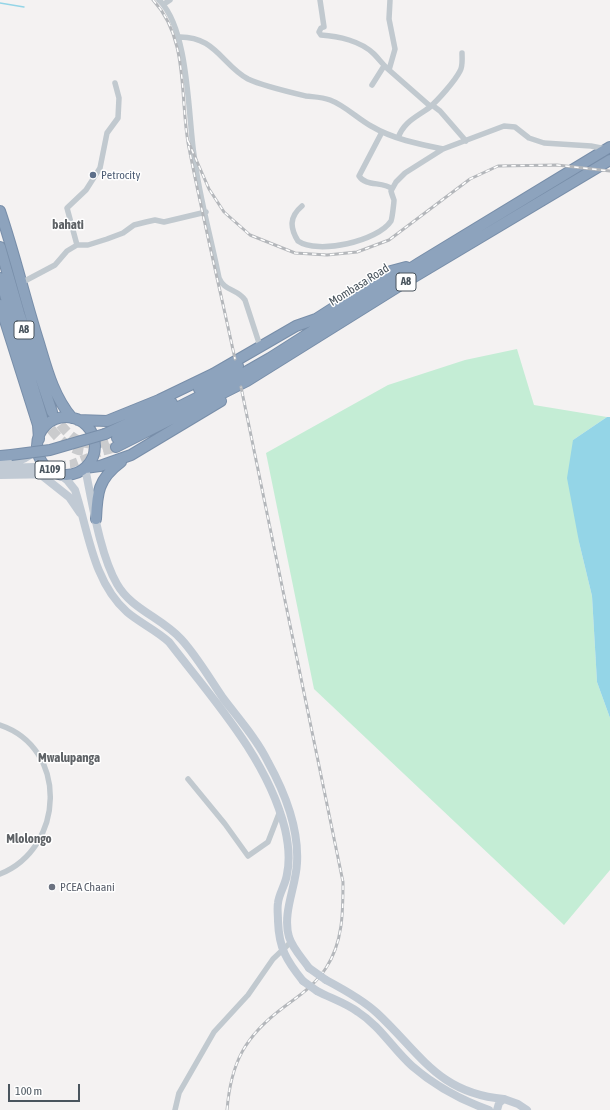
<!DOCTYPE html>
<html>
<head>
<meta charset="utf-8">
<style>
	body { margin:0 }
	#map { position:relative; width:610px; height:1110px; overflow:hidden; background:#f4f2f2; font-family:"Asap Condensed",sans-serif }
	canvas { display:block }
	.scale { position:absolute; left:8px; top:1084px; width:72px; height:18px; box-sizing:border-box; border:2px solid #4a555e; border-top:0; padding-left:5px; font-size:12px; line-height:14px; white-space:nowrap; color:#4a555e; -webkit-text-stroke:3px #fff; paint-order:stroke }
</style>
</head>
<body>
<div id="map">
<canvas width="610" height="1110"></canvas>
<div class="scale">100 m</div>
</div>
<script>
const ctx = document.querySelector('canvas').getContext('2d');
ctx.lineJoin = 'round';
function fill(path, color) { ctx.fillStyle = color; ctx.fill(path, 'evenodd'); }
function stroke(path, color, width, dash) { ctx.strokeStyle = color; ctx.lineWidth = width; ctx.lineCap = dash ? 'butt' : 'round'; ctx.setLineDash(dash || []); ctx.stroke(path); }
function label(font, color, halo, rows, align = 'center') {
  ctx.font = font + ' "Asap Condensed",sans-serif'; ctx.lineWidth = 3; ctx.setLineDash([]); ctx.textBaseline = 'middle'; ctx.strokeStyle = halo; ctx.fillStyle = color; for (const [text, x, y, turn = 0] of rows) {
    ctx.save(); ctx.translate(x, y); ctx.rotate((+turn || 0) * Math.PI / 180); ctx.textAlign = isNaN(turn) ? turn : align; if (halo) ctx.strokeText(text, 0, 0); ctx.fillText(text, 0, 0); ctx.restore();
  }
}
const green = new Path2D(`
	M 517,349 L 534,405 L 607,417 L 573,440 L 579,542 L 592,596 L 597,682 L 610,718 L 610,870 L 564,925 L 314,689 L 266,453 L 388,385 L 465,360 Z`);
const water = new Path2D(`
	M 607,417 L 610,417 L 610,718 L 597,682 L 592,596 L 579,542 L 567,478 L 573,440 Z`);
const stream = new Path2D(`
	M 0,3 L 24,7`);
const secondaryTunnel = new Path2D(`
	M 34,467 L 71,464 L 104,451`);
const highwayTunnel = new Path2D(`
	M 52,412 C 70,441 84,451 117,438
	M 42,417 C 62,447 79,459 116,447`);
const street = new Path2D(`
	M 159,0 C 189,29 188,115 194,155 C 199,196 211,237 219,278 C 224,291 238,289 245,300 L 260,346
	M 320,0 L 324,27 L 321,28 L 319,32 L 321,35 C 338,36 361,41 374,54 C 379,59 383,65 389,70
	M 390,0 L 389,19 L 395,49 L 389,70 L 430,106
	M 164,4 L 170,0
	M 177,37 C 215,35 222,65 248,79 C 263,86 289,92 306,96 C 314,97 322,97 330,100 C 344,105 357,118 371,126 C 393,139 418,144 443,149
	M 372,85 L 384,66
	M 432,105 L 440,111 L 466,141
	M 382,132 L 359,176 C 366,187 383,181 392,189
	M 398,138 C 404,121 417,117 430,107 C 438,100 455,81 460,71 C 463,66 462,59 462,53
	M 302,206 C 289,217 290,228 298,241 C 318,255 378,241 391,221 C 392,220 394,202 394,200 C 393,197 392,195 391,191 L 396,182 L 405,173 L 443,149 L 504,126 L 515,127 L 529,138 L 544,143 L 591,146 L 606,149
	M 77,245 L 67,208 L 86,190 L 100,168 L 107,133 L 118,118 L 119,98 L 115,83
	M 21,283 L 55,265 L 67,251 L 77,245 L 88,245 L 107,239 L 123,233 L 134,225 L 146,222 L 155,220 L 164,222 L 206,212
	M 0,725 C 69,748 65,848 0,874
	M 188,779 L 225,824 L 248,856 L 268,842 L 280,811
	M 175,1110 L 179,1093 L 214,1032 L 248,995 L 273,959 L 291,942`);
const secondary = new Path2D(`
	M 0,463 C 15,463 31,460 37,445
	M 3,468 L 34,467
	M 85,468 C 92,501 100,555 117,584 C 131,609 162,618 181,639 C 196,655 210,679 223,698 C 238,718 257,739 268,762 C 284,791 299,829 297,863 C 296,887 282,913 289,937 C 293,949 302,958 309,968
	M 40,474 L 69,497 L 80,513
	M 0,475 L 59,474 L 67,480 L 75,490 C 88,530 93,582 127,612 C 140,623 156,630 169,642 C 212,698 268,759 285,829 C 288,842 290,860 287,874 C 286,884 279,893 278,903 C 277,908 278,915 278,921 C 279,948 286,960 303,981
	M 326,980 C 343,989 363,1000 377,1013 C 421,1054 438,1093 504,1099
	M 317,991 C 330,998 346,1003 358,1012 C 380,1026 393,1049 412,1066 C 435,1086 461,1100 489,1110
	M 497,1110 L 499,1103 L 504,1099 L 518,1104 L 527,1110`);
const highway = new Path2D(`
	M 0,211 C 15,255 25,299 39,343 C 47,370 54,397 72,418
	M 0,247 L 19,313 L 52,412
	M 0,278 L 42,417
	M 0,305 L 38,425 L 39,439
	M 199,389 L 238,366
	M37 446a29 29 0 1 1 58 0a29 29 0 1 1-58 0Z
	M 78,420 L 107,421 L 159,400 L 213,374 L 296,326 L 316,319 L 391,271 L 406,267
	M 105,434 L 172,403
	M 117,438 L 228,382 L 270,358 L 419,263 L 610,147
	M 116,447 L 247,381 L 404,283 L 610,160
	M 0,456 L 11,455
	M 85,468 L 100,466 L 131,455 L 221,401
	M 96,519 C 97,493 98,479 121,462`);
const rail = new Path2D(`
	M 153,0 C 190,40 179,99 189,148 C 203,219 220,289 235,359
	M 188,141 L 209,189 L 224,212 L 250,235 L 295,253 L 327,255 L 357,252 L 389,240 L 470,179 L 498,166 L 557,165 L 610,171
	M 227,1110 C 231,1062 245,1036 284,1007 C 300,995 315,985 326,968 C 343,942 343,912 343,882 L 241,387`);
const secondaryBridge = new Path2D(`
	M 309,968 L 326,980
	M 303,981 L 317,991`);
const highwayBridge = new Path2D(`
	M 11,455 L 50,450 L 105,434`);
const markers = [
	[93,175,4,"#5c6f8a"],
	[52,887,4,"#6b7280"]
];
const shields = [
	[406,282,20],
	[24,330,20],
	[50,470,30]
];
const shieldNames = [
	["A8",406,282],
	["A8",24,330],
	["A109",50,470]
];
const serviceNames = [
	["Petrocity",101,175]
];
const streetNames = [
	["Mombasa Road",359,285,-32]
];
const worshipNames = [
	["PCEA Chaani",60,887]
];
const neighbourhoodNames = [
	["bahati",68,225],
	["Mwalupanga",69,758],
	["Mlolongo",29,839]
];
fill(green, '#c4edd5');
fill(water, '#94d5e7');
stroke(stream, '#94d5e7', 1.5);
stroke(secondaryTunnel, '#cacbcd', 8, [8, 4]);
stroke(highwayTunnel, '#cacbcd', 10, [10, 5]);
stroke(highway, '#788ea9', 12);
stroke(street, '#c1c9cf', 5.5);
stroke(secondary, '#c1cad4', 8);
stroke(highway, '#8da3bd', 10);
stroke(rail, '#b4b7bb', 3);
stroke(rail, '#fff', 1.5, [4.5]);
stroke(highwayBridge, '#788ea9', 12, []);
stroke(secondaryBridge, '#c1cad4', 8);
stroke(highwayBridge, '#8da3bd', 10);
for (const [x, y, r, color] of markers) { const dot = new Path2D(); dot.arc(x, y, r, 0, 2 * Math.PI); ctx.fillStyle = color; ctx.fill(dot); stroke(dot, '#fff', 1.5); }
for (const [x, y, w] of shields) { const box = new Path2D(); box.roundRect(x - w / 2, y - 9, w, 18, 3); ctx.fillStyle = '#fff'; ctx.fill(box); stroke(box, '#4a555e', 1); }
label('bold 11px', '#4a555e', null, shieldNames);
label('12px', '#4e5e75', '#fff', serviceNames, 'left');
label('12px', '#4a555e', '#fff', streetNames);
label('12px', '#5b616d', '#fff', worshipNames, 'left');
label('bold 13px', '#5e6266', '#fff', neighbourhoodNames);
</script>
</body>
</html>
